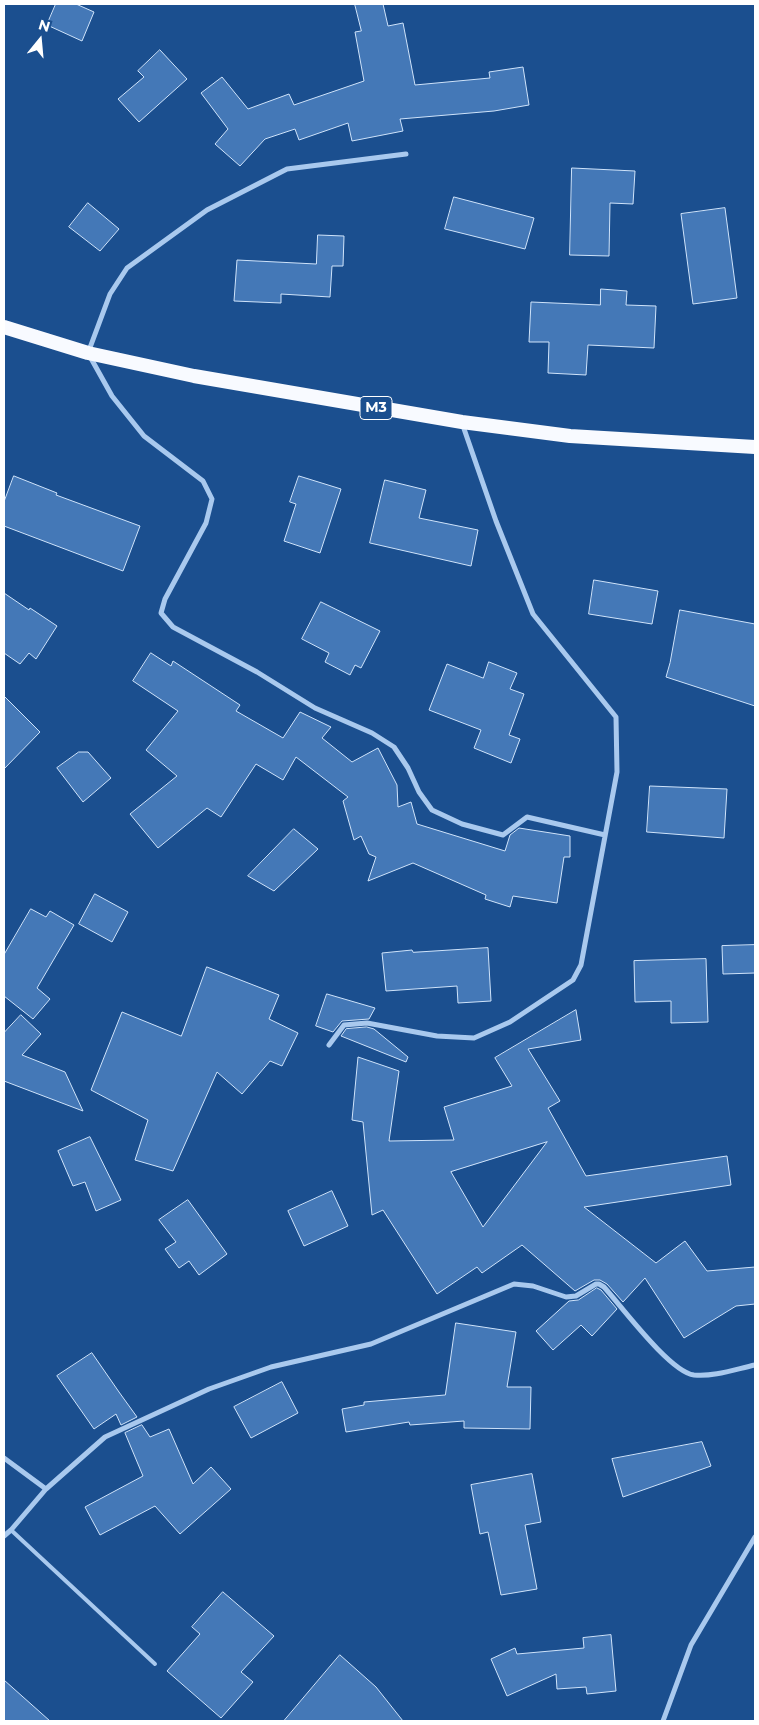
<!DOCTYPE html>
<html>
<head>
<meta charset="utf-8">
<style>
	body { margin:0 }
	#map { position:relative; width:759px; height:1725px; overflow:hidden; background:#1b4f8f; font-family:Montserrat,sans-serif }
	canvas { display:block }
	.frame { position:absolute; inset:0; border:5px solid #fff; pointer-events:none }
	.north { position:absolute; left:15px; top:15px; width:50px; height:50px; -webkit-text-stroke:4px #1b4f8f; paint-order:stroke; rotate:17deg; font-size:14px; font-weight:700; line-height:20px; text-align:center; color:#fff }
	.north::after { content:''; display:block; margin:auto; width:18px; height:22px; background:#fff; clip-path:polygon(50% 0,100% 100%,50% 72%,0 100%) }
</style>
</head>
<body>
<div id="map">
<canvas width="759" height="1725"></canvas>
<div class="frame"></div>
<div class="north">N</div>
</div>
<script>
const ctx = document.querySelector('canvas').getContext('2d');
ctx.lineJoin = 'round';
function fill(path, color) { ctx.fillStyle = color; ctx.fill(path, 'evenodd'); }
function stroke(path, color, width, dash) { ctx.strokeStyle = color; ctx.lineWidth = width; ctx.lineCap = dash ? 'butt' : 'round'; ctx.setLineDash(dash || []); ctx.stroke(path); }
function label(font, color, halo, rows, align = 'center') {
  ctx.font = font + ' Montserrat,sans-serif'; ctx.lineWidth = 4.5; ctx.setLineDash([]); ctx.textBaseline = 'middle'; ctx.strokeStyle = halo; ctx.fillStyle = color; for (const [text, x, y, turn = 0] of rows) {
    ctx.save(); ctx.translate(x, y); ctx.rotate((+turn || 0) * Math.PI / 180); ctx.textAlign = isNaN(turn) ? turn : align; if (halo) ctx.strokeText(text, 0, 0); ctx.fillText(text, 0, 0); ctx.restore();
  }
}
const building = new Path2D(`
	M 56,4 L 76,4 L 94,12 L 82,41 L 47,25 Z
	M 355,4 L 383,4 L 388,26 L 403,23 L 415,85 L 490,78 L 489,72 L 523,67 L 529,105 L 494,111 L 400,119 L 403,131 L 352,141 L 348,123 L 299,140 L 295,129 L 265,139 L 240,166 L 215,144 L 228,129 L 201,93 L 222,77 L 248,109 L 289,94 L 294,105 L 364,81 L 355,32 L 361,31 Z
	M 160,50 L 187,79 L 139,122 L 118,99 L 144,77 L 138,71 Z
	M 572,168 L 635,171 L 633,204 L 610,203 L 609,256 L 570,255 Z
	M 454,197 L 534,218 L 525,249 L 445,229 Z
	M 88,203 L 119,229 L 100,251 L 69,227 Z
	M 725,208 L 737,298 L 693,304 L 681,214 Z
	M 318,235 L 344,236 L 343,266 L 332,266 L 330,297 L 281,294 L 281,303 L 234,301 L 237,260 L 316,264 Z
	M 601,289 L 627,291 L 626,305 L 656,306 L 654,348 L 588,345 L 586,375 L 548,373 L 549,342 L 529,342 L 531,302 L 600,305 Z
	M 14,476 L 57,493 L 56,495 L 140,526 L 123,571 L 4,526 L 4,502 Z
	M 299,476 L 341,489 L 320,553 L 284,541 L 296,504 L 290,502 Z
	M 385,480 L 426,490 L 419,518 L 478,530 L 471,566 L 370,543 Z
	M 594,580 L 658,591 L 652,624 L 589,614 Z
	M 4,593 L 29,610 L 30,608 L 57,626 L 36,659 L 29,653 L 20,664 L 4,653 Z
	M 321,602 L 380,631 L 361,668 L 355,665 L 350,675 L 325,662 L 329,653 L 302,639 Z
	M 680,610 L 755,624 L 755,706 L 666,677 L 670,663 Z
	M 151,653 L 171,666 L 173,661 L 240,705 L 236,711 L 283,738 L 300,712 L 331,727 L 322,738 L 352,762 L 378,748 L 397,785 L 398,807 L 411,802 L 417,824 L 505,851 L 510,835 L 519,828 L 570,836 L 570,857 L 564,857 L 557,903 L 513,896 L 510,907 L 485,899 L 486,895 L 413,863 L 368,881 L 376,857 L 369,854 L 361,836 L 354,840 L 343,801 L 348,797 L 296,757 L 283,780 L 256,764 L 221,817 L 207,808 L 158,848 L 130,814 L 177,776 L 146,750 L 178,711 L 133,681 Z
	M 489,662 L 517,673 L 510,689 L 524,694 L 509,735 L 520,739 L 511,763 L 474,748 L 481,730 L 429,710 L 447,664 L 483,678 Z
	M 4,696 L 40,732 L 4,769 Z
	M 79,752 L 88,752 L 111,778 L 83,802 L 57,768 Z
	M 650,786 L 727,789 L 724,838 L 647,832 Z
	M 294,829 L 318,849 L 274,891 L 248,876 Z
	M 95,894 L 128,912 L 112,942 L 79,924 Z
	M 31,909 L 46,917 L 50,911 L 74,925 L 37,988 L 50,999 L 33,1019 L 4,996 L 4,955 Z
	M 755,945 L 755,973 L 723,974 L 722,946 Z
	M 488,948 L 491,1001 L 458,1003 L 457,986 L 386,991 L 382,953 L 412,950 L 413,952 Z
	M 706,959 L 708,1022 L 671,1023 L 671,1001 L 635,1002 L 634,961 Z
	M 207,967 L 279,995 L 269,1019 L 298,1033 L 282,1066 L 270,1061 L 242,1094 L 217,1072 L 173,1171 L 135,1160 L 148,1120 L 91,1090 L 122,1012 L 181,1036 Z
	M 327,994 L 375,1008 L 369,1019 L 342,1021 L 333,1032 L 316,1026 Z
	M 576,1010 L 581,1040 L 528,1049 L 560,1101 L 548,1108 L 586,1176 L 727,1156 L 731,1185 L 584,1207 L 656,1263 L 685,1241 L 707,1271 L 755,1267 L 755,1304 L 736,1306 L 684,1338 L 645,1278 L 623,1302 L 607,1284 L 600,1280 L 594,1280 L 575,1291 L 522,1245 L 482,1273 L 477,1267 L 437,1294 L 383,1210 L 372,1215 L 363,1122 L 352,1120 L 358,1057 L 399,1071 L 389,1141 L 454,1140 L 444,1107 L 512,1086 L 495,1058 ZM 547,1142 L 483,1227 L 451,1172 Z
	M 21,1015 L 41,1034 L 22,1055 L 65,1072 L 83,1111 L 4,1081 L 4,1033 Z
	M 367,1027 L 374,1029 L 408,1057 L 406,1062 L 341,1036 L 346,1029 Z
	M 90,1137 L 121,1200 L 96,1211 L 85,1182 L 73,1186 L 58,1151 Z
	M 332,1191 L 348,1226 L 304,1246 L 288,1211 Z
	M 188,1200 L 227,1254 L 199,1275 L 189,1261 L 179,1268 L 165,1249 L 176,1242 L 159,1220 Z
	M 597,1288 L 601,1290 L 617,1309 L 592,1336 L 581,1325 L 553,1350 L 536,1331 L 569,1301 L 578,1300 Z
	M 456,1323 L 516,1332 L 507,1387 L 531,1387 L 530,1429 L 464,1428 L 464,1421 L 410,1425 L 409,1422 L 346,1432 L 342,1409 L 364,1405 L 364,1402 L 445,1395 Z
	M 92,1353 L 119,1392 L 137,1417 L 121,1425 L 116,1414 L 94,1429 L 57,1376 Z
	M 282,1382 L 298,1413 L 251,1438 L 234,1407 Z
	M 142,1425 L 150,1437 L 169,1429 L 193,1484 L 211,1467 L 231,1489 L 180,1534 L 155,1506 L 100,1535 L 85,1507 L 143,1476 L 125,1433 Z
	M 702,1442 L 711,1466 L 623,1497 L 612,1459 Z
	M 532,1474 L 541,1522 L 525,1525 L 537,1589 L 501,1595 L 488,1532 L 480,1534 L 471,1485 Z
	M 223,1592 L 274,1636 L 241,1672 L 253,1682 L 221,1718 L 167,1671 L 200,1634 L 192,1627 Z
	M 611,1635 L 616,1691 L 587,1694 L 586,1687 L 557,1689 L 556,1674 L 507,1696 L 491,1659 L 515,1648 L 517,1654 L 584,1648 L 583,1638 Z
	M 340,1655 L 376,1687 L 403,1721 L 284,1721 Z
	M 4,1680 L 50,1721 L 4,1721 Z`);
const service = new Path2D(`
	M 11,1530 L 155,1664`);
const minor = new Path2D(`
	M 406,154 L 287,169 L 207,210 L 127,268 L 110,294 L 88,353 L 112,396 L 144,436 L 203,481 L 212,499 L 206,523 L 165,599 L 161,613 L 173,627 L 257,672 L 315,708 L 372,733 L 394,747 L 408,768 L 419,792 L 432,810 L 462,824 L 503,835 L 527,817 L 605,835
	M 329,1045 L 344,1025 L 367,1023 L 437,1036 L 474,1038 L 510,1022 L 573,980 L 581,965 L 617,772 L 616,717 L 533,614 L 496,521 L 462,423
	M 4,1458 L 46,1489
	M 4,1536 L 11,1530 L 46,1489 L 105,1437 L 209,1389 L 271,1367 L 371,1344 L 514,1284 L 533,1286 L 566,1297 L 576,1296 L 596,1284 L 599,1284 L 604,1287 C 622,1307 670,1372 694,1375 C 714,1377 736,1369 755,1365
	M 663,1721 L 691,1645 L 755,1537`);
const trunk = new Path2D(`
	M 4,327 L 88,353 L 194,376 L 462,422 L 570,436 L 755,447`);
const shields = [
	[376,408,32]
];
const shieldNames = [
	["M3",376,408]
];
fill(building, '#4478b7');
stroke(building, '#cfe3fa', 1);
stroke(service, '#a9c9ee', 4);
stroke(minor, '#a9c9ee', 5);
stroke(trunk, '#f8faff', 14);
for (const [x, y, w] of shields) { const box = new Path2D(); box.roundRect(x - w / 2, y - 11.5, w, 23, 4); ctx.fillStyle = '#1b4f8f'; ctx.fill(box); stroke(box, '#fff', 1); }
label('bold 14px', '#fff', null, shieldNames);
</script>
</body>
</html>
